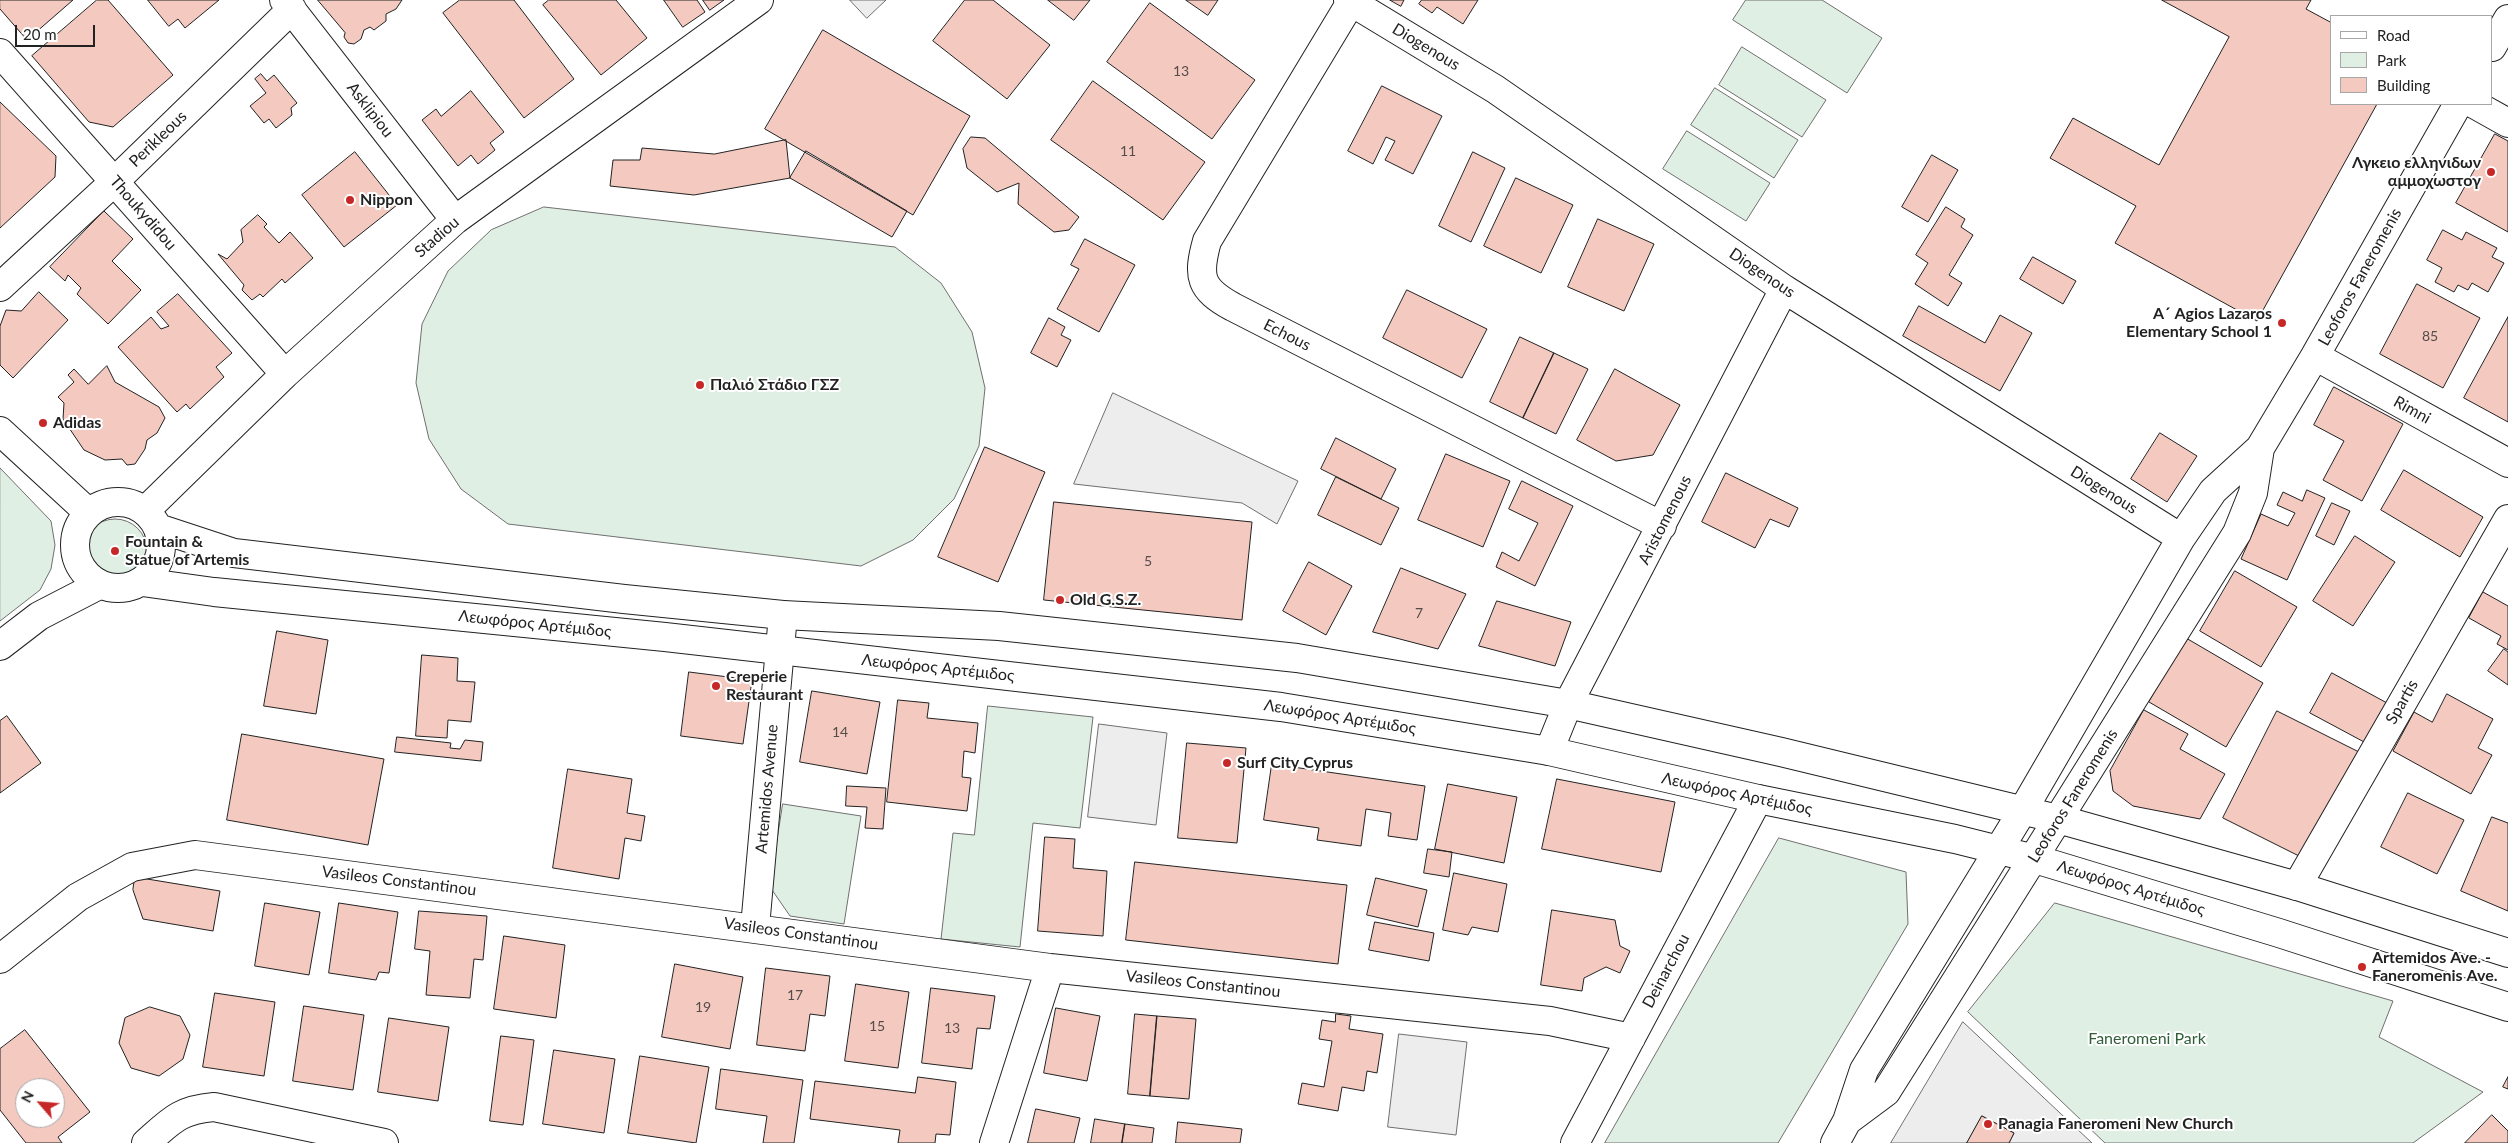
<!DOCTYPE html>
<html>
<head>
<meta charset="utf-8">
<style>
	body { margin:0 }
	#map { position:relative; width:2508px; height:1143px; overflow:hidden; background:#fff; font-family:Lato,sans-serif }
	canvas { display:block }
	.legend { position:absolute; left:2330px; top:15px; width:162px; height:90px; box-sizing:border-box; background:#fff; border:1px solid #a7a7a7; margin:0; padding:6px 9px; list-style:none; font-size:15px; color:#222 }
	.legend li { display:flex; align-items:center; gap:10px; height:25px }
	.legend b { width:25px; border:1px solid #a7a7a7 }
	.north { position:absolute; left:15px; top:1078px; width:50px; height:50px; box-sizing:border-box; background:#fff; border:1px solid #a7a7a7; border-radius:50%; rotate:297deg; font-size:14px; font-weight:700; line-height:20px; text-align:center; color:#222 }
	.north::after { content:''; display:block; margin:auto; width:18px; height:22px; background:#c62828; clip-path:polygon(50% 0,100% 100%,50% 72%,0 100%) }
	.scale { position:absolute; left:15px; top:25px; width:80px; height:22px; box-sizing:border-box; border:2px solid #222; border-top:0; padding-left:6px; font-size:15px; line-height:18px; white-space:nowrap; color:#222; -webkit-text-stroke:4px #fff; paint-order:stroke }
</style>
</head>
<body>
<div id="map">
<canvas width="2508" height="1143"></canvas>
<ul class="legend">
<li><b style="height:6px;background:#fff"></b>Road</li>
<li><b style="height:14px;background:#e0efe3"></b>Park</li>
<li><b style="height:14px;background:#f3c9c0"></b>Building</li>
</ul>
<div class="north">N</div>
<div class="scale">20 m</div>
</div>
<script>
const ctx = document.querySelector('canvas').getContext('2d');
ctx.lineJoin = 'round';
function fill(path, color) { ctx.fillStyle = color; ctx.fill(path, 'evenodd'); }
function stroke(path, color, width, dash) { ctx.strokeStyle = color; ctx.lineWidth = width; ctx.lineCap = dash ? 'butt' : 'round'; ctx.setLineDash(dash || []); ctx.stroke(path); }
function label(font, color, halo, rows, align = 'center') {
  ctx.font = font + ' Lato,sans-serif'; ctx.lineWidth = 4; ctx.setLineDash([]); ctx.textBaseline = 'middle'; ctx.strokeStyle = halo; ctx.fillStyle = color; for (const [text, x, y, turn = 0] of rows) {
    ctx.save(); ctx.translate(x, y); ctx.rotate((+turn || 0) * Math.PI / 180); ctx.textAlign = isNaN(turn) ? turn : align; if (halo) ctx.strokeText(text, 0, 0); ctx.fillText(text, 0, 0); ctx.restore();
  }
}
const green = new Path2D(`
	M 1746,0 L 1822,0 L 1882,38 L 1847,93 L 1733,20 Z
	M 1742,47 L 1826,100 L 1802,137 L 1719,85 Z
	M 1715,88 L 1798,140 L 1774,178 L 1691,125 Z
	M 1687,131 L 1770,183 L 1746,221 L 1663,169 Z
	M 544,207 L 895,247 L 941,283 L 972,332 L 985,388 L 979,446 L 954,499 L 913,540 L 861,566 L 508,524 L 461,489 L 429,439 L 416,383 L 422,324 L 448,271 L 491,230 Z
	M 0,468 L 51,521 L 55,545 L 51,569 L 40,590 L 0,621 Z
	M83 551a32 32 0 1 1 64 0a32 32 0 1 1-64 0Z
	M 988,706 L 1093,717 L 1080,828 L 1033,823 L 1020,947 L 941,939 L 953,833 L 974,835 Z
	M 783,804 L 861,816 L 844,924 L 790,916 L 770,887 Z
	M 1779,838 L 1906,872 L 1908,924 L 1778,1143 L 1605,1143 Z
	M 2055,903 L 2393,1001 L 2379,1037 L 2483,1092 L 2413,1143 L 2105,1143 L 1968,1012 Z`);
const parking = new Path2D(`
	M 850,0 L 886,0 L 867,18 Z
	M 1113,393 L 1298,481 L 1277,524 L 1242,503 L 1074,484 Z
	M 1099,724 L 1167,733 L 1156,825 L 1088,817 Z
	M 1963,1022 L 2092,1143 L 2009,1143 L 2014,1133 L 1982,1116 L 1967,1143 L 1891,1143 Z
	M 1399,1034 L 1467,1042 L 1456,1135 L 1388,1127 Z`);
const building = new Path2D(`
	M 0,0 L 73,0 L 27,40 L 0,9 Z
	M 97,0 L 108,0 L 173,75 L 113,127 L 89,122 L 32,56 Z
	M 148,0 L 219,0 L 185,28 L 178,19 L 169,26 Z
	M 318,0 L 402,0 L 396,9 L 386,14 L 386,21 L 374,30 L 370,27 L 364,30 L 361,39 L 354,44 L 348,43 L 344,37 L 345,33 Z
	M 460,0 L 514,0 L 574,79 L 524,118 L 443,13 Z
	M 549,0 L 616,0 L 647,38 L 601,75 L 543,5 Z
	M 664,0 L 697,0 L 705,12 L 683,27 Z
	M 703,0 L 724,0 L 710,10 Z
	M 965,0 L 993,0 L 1050,45 L 1007,99 L 933,41 Z
	M 1048,0 L 1090,0 L 1074,20 Z
	M 1186,0 L 1218,0 L 1208,15 Z
	M 1390,0 L 1404,0 L 1401,6 Z
	M 1422,0 L 1478,0 L 1463,24 L 1437,7 L 1432,13 L 1419,4 Z
	M 2162,0 L 2311,0 L 2306,9 L 2332,23 L 2332,104 L 2377,104 L 2257,321 L 2115,243 L 2136,206 L 2050,158 L 2073,118 L 2159,165 L 2229,37 Z
	M 1150,3 L 1255,80 L 1212,139 L 1107,62 Z
	M 823,30 L 970,116 L 913,215 L 765,129 Z
	M 261,74 L 267,81 L 274,75 L 297,103 L 291,108 L 292,115 L 276,128 L 269,119 L 264,123 L 250,106 L 266,93 L 255,79 Z
	M 1093,81 L 1205,162 L 1163,220 L 1051,140 Z
	M 1382,86 L 1442,116 L 1413,174 L 1385,160 L 1395,141 L 1386,137 L 1373,164 L 1348,151 Z
	M 471,91 L 504,132 L 490,143 L 495,150 L 478,164 L 471,155 L 458,166 L 422,120 L 436,109 L 441,116 Z
	M 0,102 L 56,156 L 55,177 L 0,228 Z
	M 2495,134 L 2508,141 L 2508,232 L 2456,203 Z
	M 971,137 L 985,138 L 1079,217 L 1069,230 L 1054,232 L 1018,204 L 1019,183 L 997,192 L 967,168 L 963,149 Z
	M 786,140 L 790,178 L 694,195 L 610,186 L 613,160 L 640,160 L 642,148 L 714,154 Z
	M 806,151 L 907,211 L 892,237 L 790,178 Z
	M 355,152 L 397,205 L 344,247 L 302,195 Z
	M 1473,152 L 1505,168 L 1471,242 L 1439,226 Z
	M 1932,155 L 1958,170 L 1928,222 L 1902,207 Z
	M 1516,178 L 1573,205 L 1541,273 L 1484,246 Z
	M 1946,207 L 1965,219 L 1961,227 L 1973,235 L 1949,275 L 1962,283 L 1948,306 L 1915,284 L 1928,263 L 1916,255 Z
	M 104,211 L 133,239 L 112,261 L 141,290 L 108,324 L 77,294 L 81,288 L 68,275 L 65,281 L 50,267 Z
	M 258,215 L 267,224 L 264,227 L 279,243 L 290,232 L 313,258 L 285,283 L 282,279 L 263,297 L 260,294 L 252,300 L 242,290 L 244,285 L 218,254 L 227,259 L 243,242 L 241,230 Z
	M 1598,219 L 1654,244 L 1624,311 L 1568,287 Z
	M 2443,230 L 2462,240 L 2466,232 L 2497,248 L 2492,257 L 2504,263 L 2488,292 L 2472,283 L 2468,290 L 2458,285 L 2454,292 L 2435,282 L 2442,268 L 2427,260 Z
	M 1085,239 L 1135,265 L 1099,332 L 1057,309 L 1079,269 L 1071,265 Z
	M 2033,257 L 2076,281 L 2063,304 L 2020,279 Z
	M 2417,284 L 2480,318 L 2443,388 L 2380,354 Z
	M 1407,290 L 1487,329 L 1462,378 L 1383,338 Z
	M 39,292 L 68,320 L 13,378 L 0,365 L 0,326 L 6,310 L 21,311 Z
	M 178,294 L 232,353 L 216,367 L 224,377 L 190,409 L 186,404 L 177,412 L 118,347 L 151,317 L 161,329 L 169,326 L 157,312 Z
	M 1919,306 L 1985,343 L 2000,315 L 2032,333 L 2000,391 L 1903,336 Z
	M 2508,317 L 2508,422 L 2464,398 Z
	M 1049,318 L 1065,327 L 1061,335 L 1071,340 L 1057,367 L 1031,353 Z
	M 1520,337 L 1554,353 L 1523,418 L 1490,402 Z
	M 1554,353 L 1588,369 L 1556,434 L 1523,418 Z
	M 107,366 L 115,382 L 159,407 L 165,418 L 157,433 L 147,440 L 145,449 L 135,464 L 127,465 L 122,459 L 105,460 L 84,450 L 63,419 L 64,403 L 58,397 L 74,382 L 68,375 L 74,369 L 88,384 Z
	M 1615,369 L 1680,405 L 1653,455 L 1616,461 L 1577,440 Z
	M 2334,387 L 2403,424 L 2362,501 L 2323,480 L 2344,441 L 2314,425 Z
	M 2160,433 L 2197,456 L 2167,502 L 2131,479 Z
	M 1336,438 L 1396,469 L 1381,499 L 1321,469 Z
	M 985,447 L 1045,472 L 998,582 L 938,557 Z
	M 1446,454 L 1510,481 L 1483,547 L 1418,520 Z
	M 2404,470 L 2483,517 L 2460,557 L 2381,510 Z
	M 1726,473 L 1798,508 L 1789,527 L 1770,519 L 1755,548 L 1702,522 Z
	M 1336,477 L 1399,508 L 1381,545 L 1318,515 Z
	M 1522,481 L 1573,506 L 1535,586 L 1496,567 L 1502,552 L 1519,561 L 1538,523 L 1509,509 Z
	M 2307,490 L 2325,498 L 2287,580 L 2241,559 L 2261,514 L 2288,526 L 2295,513 L 2277,505 L 2283,492 L 2302,501 Z
	M 1054,502 L 1252,522 L 1242,620 L 1044,600 Z
	M 2332,503 L 2350,511 L 2334,545 L 2316,536 Z
	M 2355,536 L 2395,562 L 2353,626 L 2313,601 Z
	M 1309,562 L 1352,586 L 1326,635 L 1283,611 Z
	M 1401,568 L 1466,594 L 1438,649 L 1373,632 Z
	M 2235,571 L 2297,607 L 2261,667 L 2200,631 Z
	M 2483,592 L 2508,606 L 2508,650 L 2497,644 L 2501,636 L 2469,618 Z
	M 1497,601 L 1571,622 L 1555,666 L 1479,646 Z
	M 277,631 L 328,640 L 316,714 L 264,706 Z
	M 2186,638 L 2263,683 L 2226,747 L 2149,702 Z
	M 2504,649 L 2508,652 L 2508,685 L 2488,671 Z
	M 422,655 L 458,658 L 457,681 L 475,682 L 471,722 L 448,720 L 447,738 L 416,736 Z
	M 689,672 L 752,680 L 743,744 L 681,736 Z
	M 2332,673 L 2387,703 L 2366,743 L 2310,713 Z
	M 812,691 L 880,702 L 867,774 L 800,762 Z
	M 2447,694 L 2493,719 L 2478,748 L 2492,755 L 2471,794 L 2393,751 L 2414,712 L 2432,722 Z
	M 898,700 L 929,703 L 927,718 L 978,723 L 975,753 L 964,751 L 962,777 L 971,778 L 967,811 L 887,802 Z
	M 2144,710 L 2188,734 L 2180,749 L 2225,774 L 2200,819 L 2133,806 L 2113,791 L 2110,771 Z
	M 2277,711 L 2359,752 L 2305,859 L 2223,818 Z
	M 7,716 L 41,763 L 0,793 L 0,721 Z
	M 242,734 L 384,759 L 368,845 L 227,820 Z
	M 397,737 L 451,743 L 450,748 L 460,749 L 465,740 L 483,742 L 481,761 L 395,752 Z
	M 1187,743 L 1246,748 L 1237,843 L 1178,838 Z
	M 1272,764 L 1425,786 L 1417,840 L 1388,836 L 1391,813 L 1366,809 L 1361,846 L 1317,840 L 1319,828 L 1264,820 Z
	M 568,769 L 632,779 L 627,813 L 645,816 L 641,841 L 625,838 L 619,879 L 553,868 Z
	M 1557,779 L 1675,802 L 1661,872 L 1542,849 Z
	M 1448,784 L 1517,797 L 1504,863 L 1435,849 Z
	M 847,786 L 886,788 L 883,829 L 865,828 L 867,807 L 846,806 Z
	M 2408,793 L 2464,820 L 2437,874 L 2381,847 Z
	M 2492,817 L 2508,823 L 2508,911 L 2461,891 Z
	M 1045,837 L 1075,839 L 1073,868 L 1107,871 L 1103,936 L 1038,931 Z
	M 1428,849 L 1452,852 L 1449,877 L 1424,873 Z
	M 1135,862 L 1347,885 L 1338,964 L 1126,940 Z
	M 1454,873 L 1507,884 L 1498,932 L 1472,927 L 1468,935 L 1443,930 Z
	M 135,877 L 220,891 L 213,931 L 143,919 L 133,890 Z
	M 1376,878 L 1427,890 L 1418,927 L 1367,915 Z
	M 265,903 L 320,912 L 309,975 L 255,966 Z
	M 339,903 L 398,912 L 389,973 L 379,972 L 376,980 L 329,973 Z
	M 1552,910 L 1615,920 L 1620,946 L 1630,951 L 1620,973 L 1606,967 L 1584,978 L 1582,991 L 1541,985 Z
	M 419,911 L 487,916 L 483,960 L 474,959 L 470,998 L 426,995 L 430,951 L 415,949 Z
	M 1375,922 L 1434,933 L 1429,961 L 1369,950 Z
	M 504,936 L 565,945 L 556,1018 L 494,1009 Z
	M 675,964 L 743,977 L 730,1049 L 662,1037 Z
	M 766,968 L 830,976 L 825,1016 L 810,1014 L 805,1051 L 757,1045 Z
	M 856,984 L 909,992 L 898,1068 L 845,1061 Z
	M 931,988 L 995,996 L 990,1029 L 977,1028 L 972,1069 L 922,1063 Z
	M 215,993 L 275,1002 L 264,1076 L 203,1067 Z
	M 304,1006 L 364,1015 L 353,1090 L 293,1081 Z
	M 150,1007 L 180,1016 L 190,1035 L 183,1059 L 159,1076 L 131,1068 L 119,1043 L 125,1018 Z
	M 1056,1008 L 1100,1016 L 1087,1081 L 1044,1073 Z
	M 1135,1014 L 1157,1016 L 1150,1096 L 1128,1094 Z
	M 1336,1014 L 1351,1016 L 1349,1029 L 1383,1034 L 1377,1073 L 1367,1071 L 1364,1091 L 1342,1087 L 1338,1111 L 1298,1104 L 1302,1083 L 1324,1087 L 1332,1041 L 1319,1039 L 1322,1020 L 1335,1022 Z
	M 1157,1016 L 1196,1019 L 1189,1099 L 1150,1096 Z
	M 389,1018 L 449,1027 L 438,1101 L 378,1092 Z
	M 25,1030 L 90,1112 L 58,1137 L 62,1143 L 26,1143 L 0,1110 L 0,1049 ZM 25,1088 L 55,1088 L 55,1118 L 25,1118 Z
	M 501,1036 L 534,1040 L 523,1125 L 490,1121 Z
	M 554,1050 L 615,1059 L 604,1133 L 543,1124 Z
	M 640,1056 L 709,1067 L 696,1143 L 628,1133 Z
	M 721,1069 L 803,1080 L 794,1143 L 763,1143 L 767,1116 L 716,1109 Z
	M 918,1077 L 956,1082 L 950,1135 L 936,1134 L 935,1143 L 898,1143 L 900,1130 L 810,1119 L 815,1081 L 915,1093 Z
	M 2508,1077 L 2508,1089 L 2503,1087 Z
	M 1036,1109 L 1080,1118 L 1074,1143 L 1028,1143 Z
	M 2492,1115 L 2508,1131 L 2508,1143 L 2465,1143 Z
	M 1982,1116 L 2014,1133 L 2009,1143 L 1967,1143 Z
	M 1095,1119 L 1125,1124 L 1122,1143 L 1091,1143 Z
	M 1178,1122 L 1242,1129 L 1240,1143 L 1176,1143 Z
	M 1125,1124 L 1154,1128 L 1152,1143 L 1122,1143 Z`);
const minor = new Path2D(`
	M 284,0 L 455,220
	M 1348,0 L 1495,89 L 1784,289 L 2181,538
	M 1351,2 L 1207,241 C 1197,277 1200,289 1233,307 L 1662,526
	M 2492,47 L 2508,19
	M 0,53 L 285,374
	M 2474,104 L 2508,123
	M 0,287 L 115,181 L 292,9
	M 2315,356 L 2508,463
	M 145,511 L 285,374 L 455,220 L 759,0
	M 1549,751 L 1568,704 L 1784,289
	M 2023,810 L 2181,538 L 2213,491 L 2260,448 L 2315,356 L 2458,104
	M 2058,819 L 2237,533 L 2253,493 L 2260,448
	M 2297,886 L 2508,519
	M 755,927 L 783,615
	M 0,959 L 78,897 L 132,867 L 195,855 L 1050,968 L 1550,1021 L 1631,1038
	M 146,1143 C 171,1121 179,1110 214,1107 L 384,1143
	M 994,1143 L 1050,968
	M 1575,1143 L 1758,799`);
const major = new Path2D(`
	M 0,431 L 89,513
	M75 545a43 43 0 1 1 86 0a43 43 0 1 1-86 0Z
	M 158,528 L 234,553 L 624,599 L 783,615 L 999,626 L 1297,658 L 1568,704 L 1781,752 L 2058,819 L 2297,886 L 2508,953
	M 142,582 L 214,592 L 665,637 L 1281,707 L 1549,751 L 1758,799 L 1955,839 L 2035,859 L 2279,933 L 2508,1007
	M 0,646 L 39,616 L 99,585
	M 1847,1121 L 1886,1092 L 2058,819
	M 1835,1143 L 1847,1121 L 1864,1070 L 2023,810`);
const markers = [
	[2491,172,5,"#c62828"],
	[350,200,5,"#c62828"],
	[2282,323,5,"#c62828"],
	[700,385,5,"#c62828"],
	[43,423,5,"#c62828"],
	[115,551,5,"#c62828"],
	[1060,600,5,"#c62828"],
	[716,686,5,"#c62828"],
	[1227,763,5,"#c62828"],
	[2362,967,5,"#c62828"],
	[1988,1124,5,"#c62828"]
];
const numberNames = [
	["13",1181,71],
	["11",1128,151],
	["85",2430,336],
	["5",1148,561],
	["7",1419,613],
	["14",840,732],
	["17",795,995],
	["19",703,1007],
	["15",877,1026],
	["13",952,1028]
];
const streetNames = [
	["Diogenous",1426,47,31],
	["Asklipiou",370,110,52],
	["Perikleous",158,139,-44],
	["Thoukydidou",143,213,49],
	["Stadiou",437,237,-41],
	["Diogenous",1762,273,34],
	["Leoforos Faneromenis",2360,277,-61],
	["Echous",1287,335,27],
	["Rimni",2412,410,29],
	["Diogenous",2104,490,32],
	["Aristomenous",1665,520,-63],
	["Λεωφόρος Αρτέμιδος",535,624,6],
	["Λεωφόρος Αρτέμιδος",938,668,6],
	["Spartis",2402,702,-60],
	["Λεωφόρος Αρτέμιδος",1340,717,9],
	["Artemidos Avenue",767,789,-85],
	["Λεωφόρος Αρτέμιδος",1737,794,12],
	["Leoforos Faneromenis",2073,796,-58],
	["Vasileos Constantinou",399,881,7],
	["Λεωφόρος Αρτέμιδος",2131,888,17],
	["Vasileos Constantinou",801,934,8],
	["Deinarchou",1666,971,-62],
	["Vasileos Constantinou",1203,984,6]
];
const poiNames = [
	["Λγκειο ελληνιδων",2481,163,"right"],
	["αμμοχωστογ",2481,181,"right"],
	["Nippon",360,200],
	["A´ Agios Lazaros",2272,314,"right"],
	["Elementary School 1",2272,332,"right"],
	["Παλιό Στάδιο ΓΣΖ",710,385],
	["Adidas",53,423],
	["Fountain &",125,542],
	["Statue of Artemis",125,560],
	["Old G.S.Z.",1070,600],
	["Creperie",726,677],
	["Restaurant",726,695],
	["Surf City Cyprus",1237,763],
	["Artemidos Ave. -",2372,958],
	["Faneromenis Ave.",2372,976],
	["Panagia Faneromeni New Church",1998,1124]
];
const parkNames = [
	["Faneromeni Park",2147,1039]
];
fill(green, '#e0efe3');
stroke(green, '#6f6f6f', 1);
fill(parking, '#ededed');
stroke(parking, '#6f6f6f', 1);
fill(building, '#f3c9c0');
stroke(building, '#222', 1);
stroke(minor, '#222', 30);
stroke(major, '#222', 30);
stroke(minor, '#fff', 28);
stroke(major, '#fff', 28);
for (const [x, y, r, color] of markers) { const dot = new Path2D(); dot.arc(x, y, r, 0, 2 * Math.PI); ctx.fillStyle = color; ctx.fill(dot); stroke(dot, '#fff', 2); }
label('14px', '#564c4a', null, numberNames);
label('16px', '#222', '#fff', streetNames);
label('bold 16px', '#222', '#fff', poiNames, 'left');
label('16px', '#2f5e38', '#fff', parkNames);
</script>
</body>
</html>
